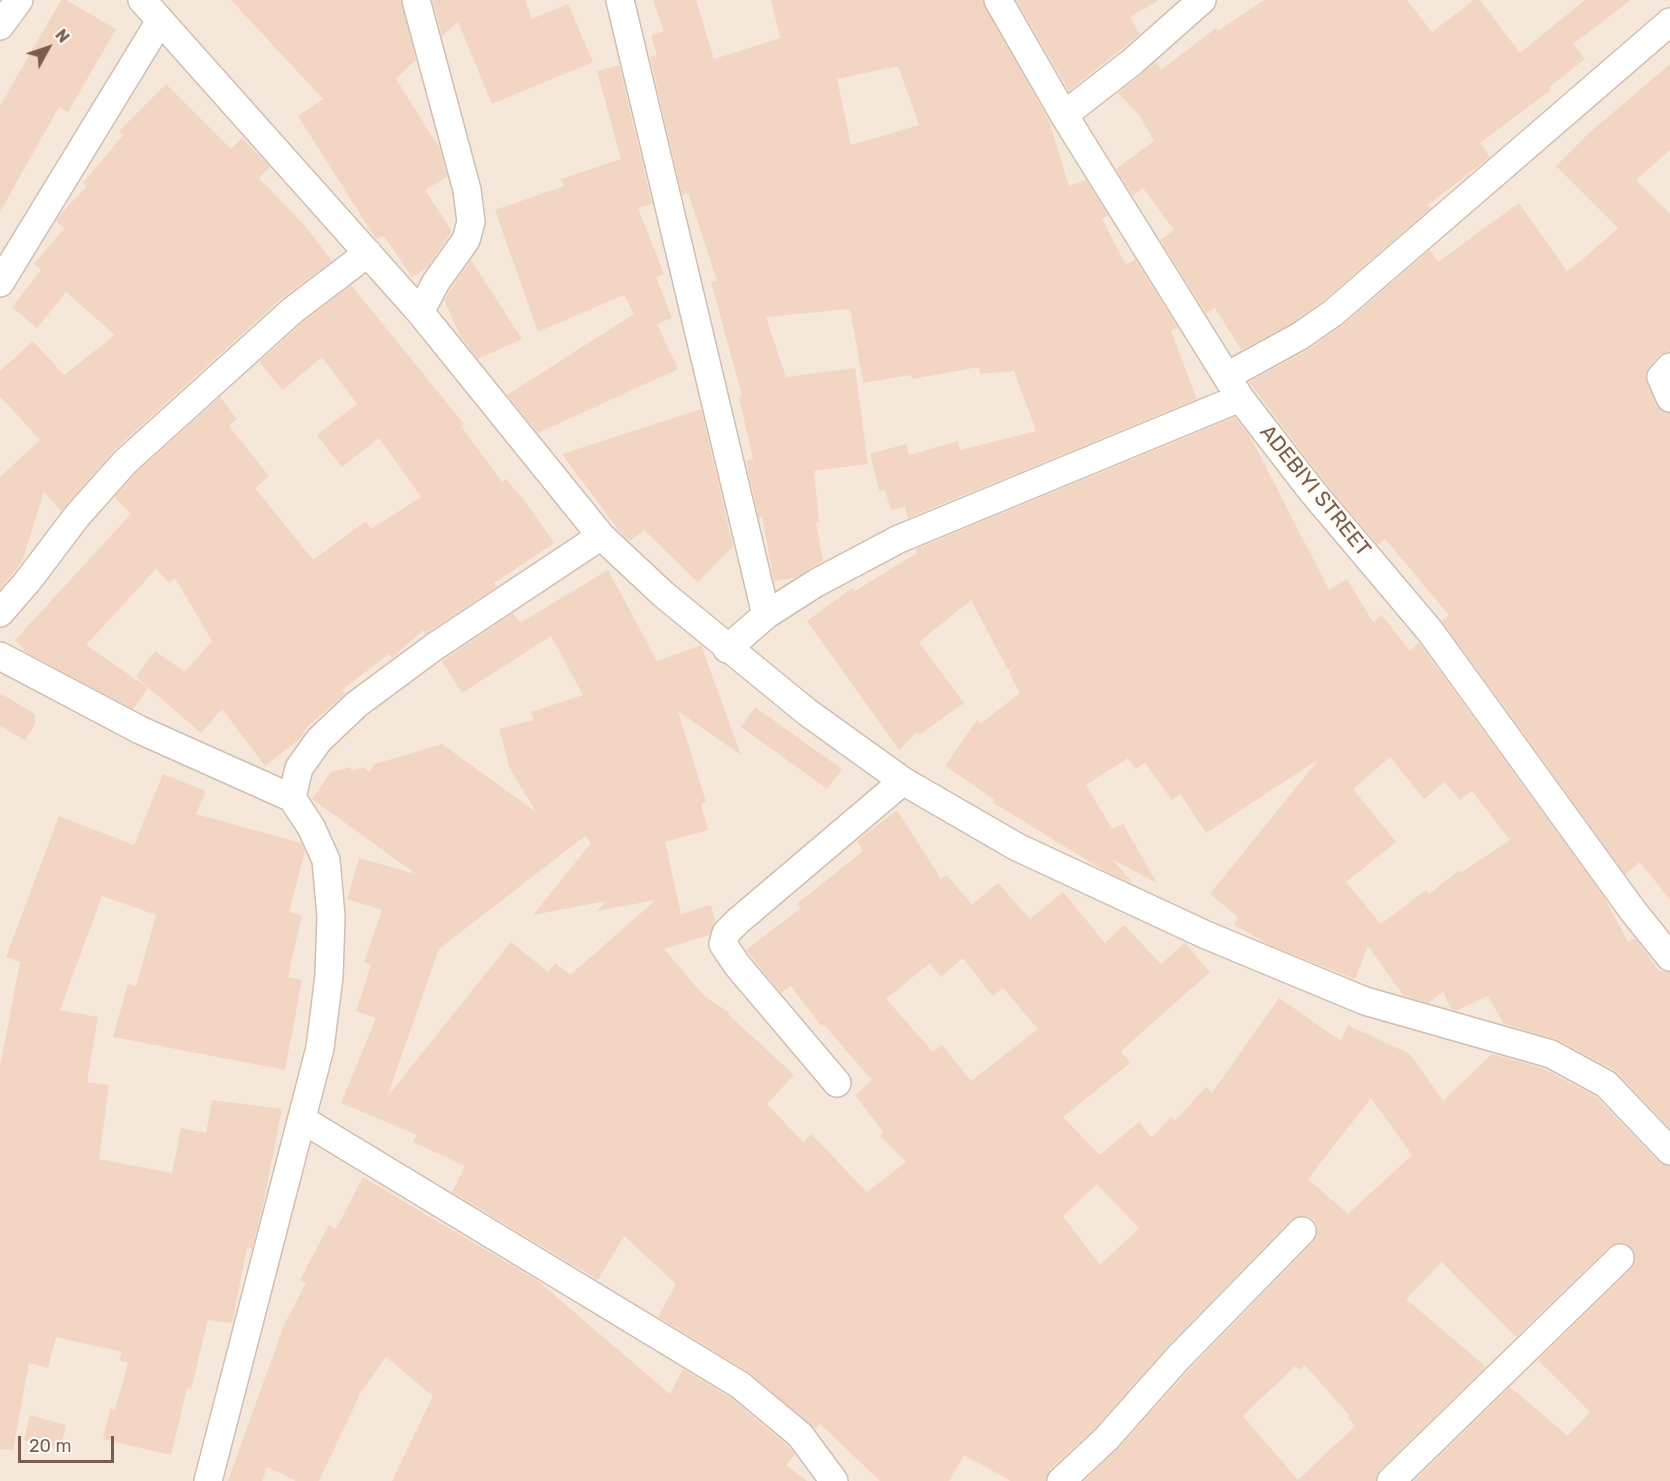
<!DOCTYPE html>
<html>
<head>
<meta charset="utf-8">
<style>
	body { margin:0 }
	#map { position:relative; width:1670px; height:1481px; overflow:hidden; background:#fdf6ec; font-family:Rubik,sans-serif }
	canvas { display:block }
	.north { position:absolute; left:18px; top:18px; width:60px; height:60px; -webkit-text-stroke:4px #fffaf3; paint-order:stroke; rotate:50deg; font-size:16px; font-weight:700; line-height:24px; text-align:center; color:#7a5c4d }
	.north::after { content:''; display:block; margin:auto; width:21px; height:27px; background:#7a5c4d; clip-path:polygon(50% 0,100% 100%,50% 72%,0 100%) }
	.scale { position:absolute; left:18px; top:1436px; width:96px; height:27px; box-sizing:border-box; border:3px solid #7a5c4d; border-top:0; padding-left:8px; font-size:18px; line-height:21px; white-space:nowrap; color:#7a5c4d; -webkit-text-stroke:4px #fffaf3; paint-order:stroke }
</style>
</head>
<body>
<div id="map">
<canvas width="1670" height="1481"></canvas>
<div class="north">N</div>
<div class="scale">20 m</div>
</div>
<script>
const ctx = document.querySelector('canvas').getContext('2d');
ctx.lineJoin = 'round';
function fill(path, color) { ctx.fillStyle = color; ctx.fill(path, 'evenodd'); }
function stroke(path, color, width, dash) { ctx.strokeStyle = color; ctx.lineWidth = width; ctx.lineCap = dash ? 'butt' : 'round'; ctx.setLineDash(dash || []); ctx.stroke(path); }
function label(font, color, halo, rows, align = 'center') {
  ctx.font = font + ' Rubik,sans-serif'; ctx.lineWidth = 4.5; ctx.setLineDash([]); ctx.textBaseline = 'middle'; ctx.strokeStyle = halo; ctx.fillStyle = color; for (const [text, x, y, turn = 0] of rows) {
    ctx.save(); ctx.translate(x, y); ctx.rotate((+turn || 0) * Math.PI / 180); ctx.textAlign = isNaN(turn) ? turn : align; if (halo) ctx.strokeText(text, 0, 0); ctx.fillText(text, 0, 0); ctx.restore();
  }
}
const residential = new Path2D(`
	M 0,0 L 1670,0 L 1670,1481 L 0,1481 Z`);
const building = new Path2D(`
	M 61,0 L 66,0 L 116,29 L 68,112 L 59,107 L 0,212 L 0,106 Z
	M 231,0 L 401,0 L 416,60 L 396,79 L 440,149 L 447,177 L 425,190 L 452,231 L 427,268 L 412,277 L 384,236 L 376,239 L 298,116 L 323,99 Z
	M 432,0 L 525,0 L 532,19 L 568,4 L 593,62 L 492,104 L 458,22 L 442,36 Z
	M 653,0 L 696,0 L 714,59 L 780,38 L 771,0 L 982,0 L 1049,121 L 1069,186 L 1086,180 L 1108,215 L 1102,219 L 1126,265 L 1135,259 L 1178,328 L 1171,331 L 1197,399 L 908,518 L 905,507 L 891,510 L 885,490 L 879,491 L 870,454 L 906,444 L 909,455 L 958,441 L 960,450 L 1036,431 L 1014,371 L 980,374 L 979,367 L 912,379 L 911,375 L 863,383 L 850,309 L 766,317 L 786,377 L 855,368 L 868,464 L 814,471 L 819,522 L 816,522 L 823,561 L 795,578 L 774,581 L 762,516 L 759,519 L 746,461 L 753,459 L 739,397 L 742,396 L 711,282 L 717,281 L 688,193 L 682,195 L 650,57 L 657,55 L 651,35 L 664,31 ZM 898,66 L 919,125 L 851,145 L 837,79 Z
	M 1016,0 L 1159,0 L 1130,17 L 1140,34 L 1069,91 Z
	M 1264,0 L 1407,0 L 1432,32 L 1474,0 L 1480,0 L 1520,53 L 1585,0 L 1631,0 L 1573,44 L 1585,59 L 1549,87 L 1551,90 L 1480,143 L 1490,157 L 1428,205 L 1431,208 L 1323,301 L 1292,323 L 1241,350 L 1215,308 L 1206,313 L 1160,240 L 1174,230 L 1143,188 L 1133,196 L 1116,169 L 1154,141 L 1140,116 L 1118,93 L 1156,62 L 1161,70 L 1216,28 L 1218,31 Z
	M 1670,64 L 1670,150 L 1636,180 L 1670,214 L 1670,351 L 1658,356 L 1645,374 L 1656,405 L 1661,411 L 1670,413 L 1670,900 L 1640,862 L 1625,874 L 1442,621 L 1449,615 L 1385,539 L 1378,545 L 1323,480 L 1249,382 L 1308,350 L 1342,326 L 1430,250 L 1438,262 L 1519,203 L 1567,271 L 1581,261 L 1618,228 L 1556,166 L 1589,133 Z
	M 619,65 L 652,204 L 638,208 L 664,274 L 656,277 L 672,318 L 657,324 L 678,369 L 538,433 L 507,395 L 634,314 L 624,295 L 538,332 L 495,210 L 564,186 L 561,179 L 621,159 L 597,71 Z
	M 166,84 L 231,149 L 242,138 L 262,158 L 270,167 L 259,178 L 305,226 L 332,261 L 282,298 L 114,450 L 61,511 L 44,492 L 22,562 L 0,589 L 0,477 L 40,440 L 0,396 L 0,371 L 33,341 L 64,375 L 115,335 L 66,292 L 37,328 L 12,307 L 41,270 L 34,264 L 64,229 L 56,221 L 60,215 L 87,186 L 83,183 L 123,135 L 119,131 Z
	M 471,260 L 522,339 L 478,359 L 461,337 L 444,300 Z
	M 351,285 L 464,424 L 461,426 L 502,482 L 506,479 L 528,505 L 554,543 L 494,583 L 496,587 L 425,634 L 423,630 L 392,658 L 389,654 L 342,690 L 345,694 L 307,727 L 301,738 L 265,766 L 222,709 L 201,733 L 136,677 L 155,651 L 185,672 L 212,641 L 175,578 L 169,583 L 156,569 L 86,645 L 148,688 L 133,709 L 27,653 L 15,640 L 131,514 L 115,497 L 136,473 L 220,397 L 237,419 L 229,426 L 269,476 L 255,488 L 313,560 L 366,521 L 371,529 L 421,497 L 379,438 L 342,467 L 317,435 L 357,404 L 322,357 L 283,390 L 259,362 L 303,322 Z
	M 701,409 L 733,546 L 698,582 L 644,530 L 630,541 L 620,532 L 562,454 Z
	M 1235,417 L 1252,440 L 1329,590 L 1347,579 L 1373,622 L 1382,615 L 1410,651 L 1419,643 L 1604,897 L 1628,942 L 1635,938 L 1659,971 L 1670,972 L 1670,1128 L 1614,1070 L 1558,1040 L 1504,1024 L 1488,996 L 1456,1011 L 1451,1009 L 1443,992 L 1428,1003 L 1403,995 L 1368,946 L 1355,979 L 1272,946 L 1234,925 L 1238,917 L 1210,894 L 1319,759 L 1206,833 L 1180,794 L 1172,800 L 1145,763 L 1135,769 L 1128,758 L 1086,785 L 1112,829 L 1123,824 L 1157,883 L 1112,859 L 1131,881 L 1130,882 L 1105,871 L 992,802 L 995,800 L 945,766 L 977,720 L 980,724 L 1020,693 L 1009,673 L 1014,666 L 1008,670 L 971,600 L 919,642 L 964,703 L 919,735 L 917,732 L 899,750 L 807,621 L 852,588 L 855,591 L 917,553 L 916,549 ZM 1390,757 L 1424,799 L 1445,782 L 1460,800 L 1472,791 L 1510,840 L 1460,873 L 1458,871 L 1429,894 L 1426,890 L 1381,924 L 1346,882 L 1396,842 L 1353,789 Z
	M 608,570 L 657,661 L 701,645 L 741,755 L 678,711 L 706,802 L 701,804 L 708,830 L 665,842 L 681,914 L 711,905 L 715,921 L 709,935 L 664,949 L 704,996 L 730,1013 L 729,1015 L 794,1075 L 767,1104 L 803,1142 L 811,1134 L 867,1192 L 906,1162 L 880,1136 L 884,1133 L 855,1095 L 872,1080 L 824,1025 L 822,1027 L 791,986 L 781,993 L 746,950 L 801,908 L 797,904 L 863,851 L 857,841 L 897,810 L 941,879 L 947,875 L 972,905 L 998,883 L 1030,919 L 1063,892 L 1105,943 L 1124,925 L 1161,964 L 1185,943 L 1210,972 L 1121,1051 L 1130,1063 L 1063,1117 L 1100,1155 L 1139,1122 L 1152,1138 L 1171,1117 L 1175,1121 L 1206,1087 L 1212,1093 L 1279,998 L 1341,1041 L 1348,1025 L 1410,1054 L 1443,1101 L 1492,1054 L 1545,1069 L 1596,1097 L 1659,1162 L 1670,1166 L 1670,1481 L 1414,1481 L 1510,1387 L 1568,1436 L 1590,1412 L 1538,1360 L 1631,1269 L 1635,1254 L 1625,1243 L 1617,1243 L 1609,1247 L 1516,1337 L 1442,1262 L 1406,1299 L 1486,1367 L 1380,1470 L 1376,1481 L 1084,1481 L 1118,1449 L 1190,1369 L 1313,1242 L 1317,1234 L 1317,1226 L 1313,1219 L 1305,1216 L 1291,1220 L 1167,1347 L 1095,1428 L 1050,1469 L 1046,1481 L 1011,1481 L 964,1455 L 949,1481 L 880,1481 L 820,1424 L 815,1429 L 750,1373 L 658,1317 L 676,1284 L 624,1236 L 598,1280 L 452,1192 L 465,1166 L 413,1142 L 417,1135 L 341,1103 L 376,1018 L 356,1011 L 371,965 L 364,962 L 382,910 L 347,899 L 359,858 L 416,874 L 312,799 L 331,772 L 350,767 L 352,771 L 363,767 L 369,772 L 375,764 L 442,744 L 536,812 L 510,769 L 499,729 L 534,720 L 531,712 L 583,695 L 551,636 L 462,693 L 442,661 L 513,613 L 520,623 ZM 585,836 L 591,843 L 533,915 L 606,901 L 597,911 L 656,900 L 570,975 L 555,963 L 548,972 L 511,942 L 387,1097 L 439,949 ZM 963,958 L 992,996 L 1003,988 L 1038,1029 L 971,1081 L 942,1045 L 933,1052 L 886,999 L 930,963 L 941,977 ZM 1371,1098 L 1412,1155 L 1348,1214 L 1308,1179 ZM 1097,1184 L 1139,1228 L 1100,1265 L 1063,1216 ZM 1305,1365 L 1350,1416 L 1348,1418 L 1355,1426 L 1298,1480 L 1243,1416 L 1295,1366 L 1299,1370 Z
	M 0,693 L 35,714 L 35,724 L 25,740 L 0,726 Z
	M 755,707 L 842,769 L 827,789 L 741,727 Z
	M 163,774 L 206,791 L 196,814 L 301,843 L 305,852 L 289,912 L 302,915 L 288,977 L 302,980 L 285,1070 L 113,1037 L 128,984 L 136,986 L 156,915 L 102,896 L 60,1010 L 98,1017 L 87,1082 L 109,1085 L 99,1159 L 172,1173 L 181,1128 L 206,1133 L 212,1100 L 282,1109 L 262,1210 L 252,1249 L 247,1248 L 232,1323 L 208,1320 L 191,1389 L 187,1388 L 171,1455 L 103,1439 L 110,1408 L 115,1410 L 128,1363 L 119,1360 L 122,1352 L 56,1337 L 48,1368 L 29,1363 L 13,1450 L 0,1449 L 0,1067 L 20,962 L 6,957 L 59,816 L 134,845 Z
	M 363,1177 L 538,1281 L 670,1394 L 683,1369 L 731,1398 L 788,1446 L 795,1454 L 786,1465 L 807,1481 L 392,1481 L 433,1396 L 386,1357 L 360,1394 L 319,1481 L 296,1481 L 267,1467 L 262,1481 L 228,1481 L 284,1325 L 306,1283 L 300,1280 L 329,1225 L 336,1229 Z
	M 30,1415 L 66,1425 L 60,1450 L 24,1440 Z`);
const street = new Path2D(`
	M 142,0 L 420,312 L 601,536 L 663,594 L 807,712 L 903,781 L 1017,847 L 1206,935 L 1365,1001 L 1551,1054 L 1606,1084 L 1670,1151
	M 416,0 L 467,190 L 471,222 L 466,240 L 436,282 L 420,312
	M 620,0 L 766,615
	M 998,0 L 1064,115 L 1240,398 L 1311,490 L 1430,631 L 1633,911 L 1670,957
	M 0,26 L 19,0
	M 1064,115 L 1132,62 L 1202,0
	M 0,283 L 160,21
	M 1670,367 L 1661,377 L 1670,398
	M 1227,376 L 1300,336 L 1333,313 L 1670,22
	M 0,613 L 27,582 L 77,516 L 125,462 L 293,310 L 368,253
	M 727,649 L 766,615 L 816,583 L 899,539 L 1240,398
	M 0,656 L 140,730 L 292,798 L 311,827 L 326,860 L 331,916 L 329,976 L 320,1048 L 208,1481
	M 292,798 L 299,768 L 319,740 L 357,704 L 434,647 L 601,536
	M 837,1083 L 737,965 L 723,944 L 726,933 L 738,921 L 903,781
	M 303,1120 L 740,1385 L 800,1435 L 834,1481
	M 1061,1481 L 1106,1439 L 1178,1358 L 1302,1231
	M 1391,1481 L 1620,1258`);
const streetNames = [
	["ADEBIYI STREET",1315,491,51]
];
fill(residential, '#f5e8da');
fill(building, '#f3d5c3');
stroke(street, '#d1beb0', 30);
stroke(street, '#fff', 27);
label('21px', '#7a5c4d', '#fffaf3', streetNames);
</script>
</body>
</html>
